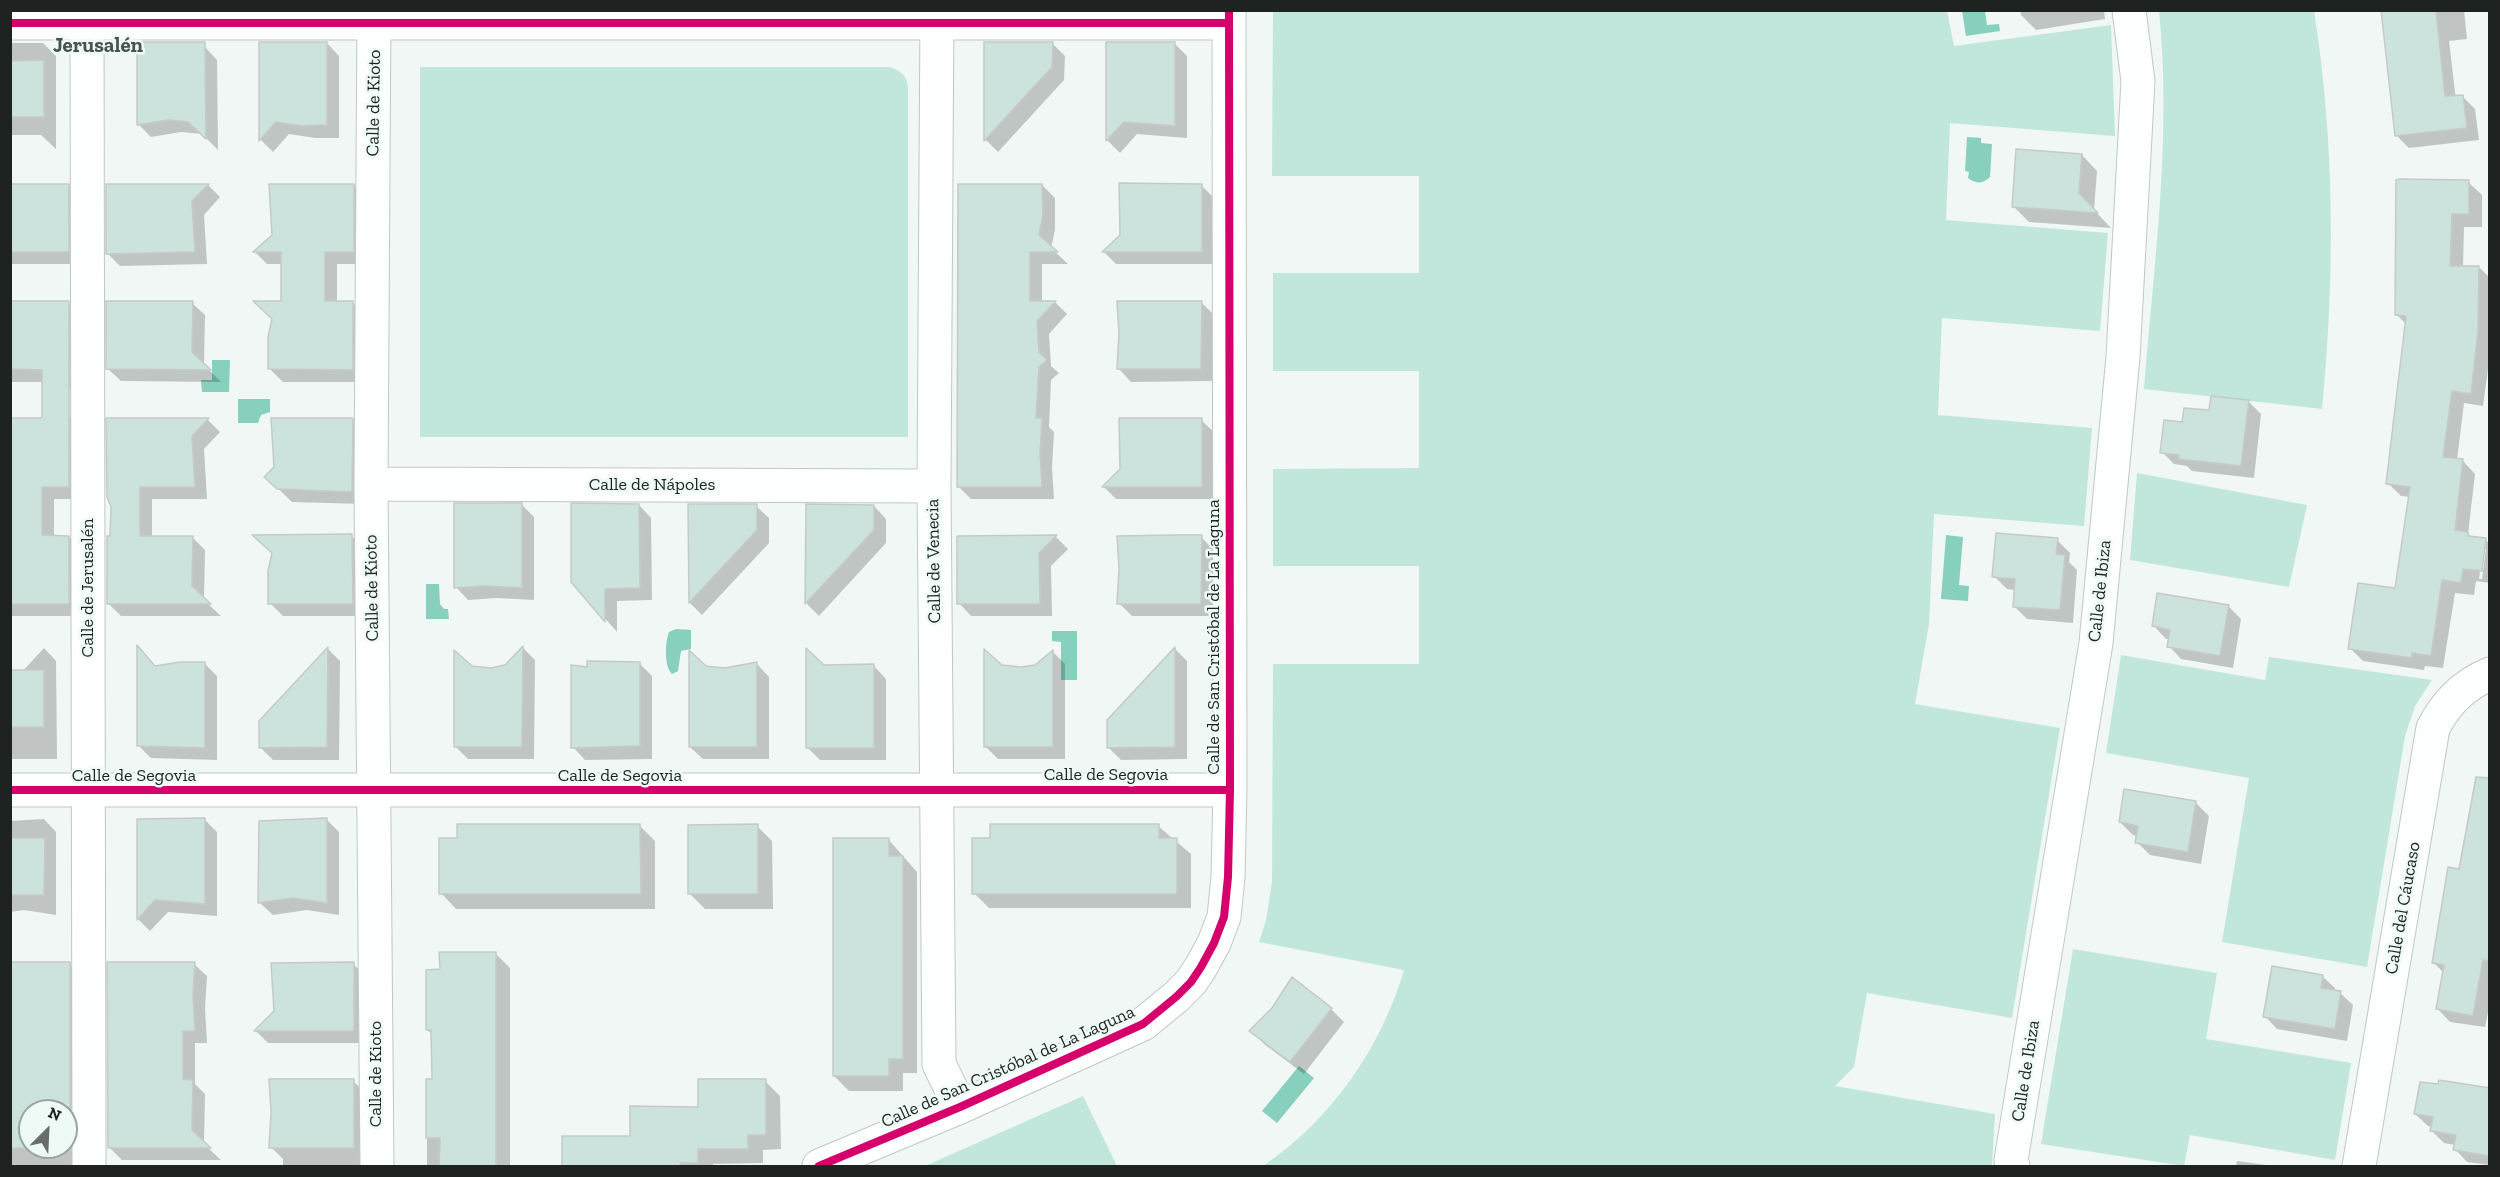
<!DOCTYPE html>
<html>
<head>
<meta charset="utf-8">
<style>
	body { margin:0 }
	#map { position:relative; width:2500px; height:1177px; overflow:hidden; background:#f0f7f5; font-family:"Zilla Slab",serif }
	canvas { display:block }
	.frame { position:absolute; inset:0; border:12px solid #1e2221; pointer-events:none }
	.north { position:absolute; left:18px; top:1099px; width:60px; height:60px; box-sizing:border-box; background:#edfaf6; border:2px solid #9aa4a1; border-radius:50%; rotate:24deg; font-size:16px; font-weight:700; line-height:24px; text-align:center; color:#1e2221 }
	.north::after { content:''; display:block; margin:auto; width:21px; height:27px; background:#686d6b; clip-path:polygon(50% 0,100% 100%,50% 72%,0 100%) }
</style>
</head>
<body>
<div id="map">
<canvas width="2500" height="1177"></canvas>
<div class="frame"></div>
<div class="north">N</div>
</div>
<script>
const ctx = document.querySelector('canvas').getContext('2d');
ctx.lineJoin = 'round';
function fill(path, color) { ctx.fillStyle = color; ctx.fill(path, 'evenodd'); }
function stroke(path, color, width, dash) { ctx.strokeStyle = color; ctx.lineWidth = width; ctx.lineCap = dash ? 'butt' : 'round'; ctx.setLineDash(dash || []); ctx.stroke(path); }
function label(font, color, halo, rows, align = 'center') {
  ctx.font = font + ' "Zilla Slab",serif'; ctx.lineWidth = 5; ctx.setLineDash([]); ctx.textBaseline = 'middle'; ctx.strokeStyle = halo; ctx.fillStyle = color; for (const [text, x, y, turn = 0] of rows) {
    ctx.save(); ctx.translate(x, y); ctx.rotate((+turn || 0) * Math.PI / 180); ctx.textAlign = isNaN(turn) ? turn : align; if (halo) ctx.strokeText(text, 0, 0); ctx.fillText(text, 0, 0); ctx.restore();
  }
}
const green = new Path2D(`
	M 1273,11 L 1947,11 L 1954,46 L 2111,25 L 2115,136 L 1950,123 L 1946,220 L 2108,233 L 2100,331 L 1942,318 L 1938,415 L 2092,428 L 2084,526 L 1934,514 L 1929,624 L 1915,704 L 2060,728 L 2012,1018 L 1867,993 L 1854,1067 L 1835,1086 L 1995,1114 L 1992,1166 L 1263,1166 C 1331,1120 1381,1048 1404,970 L 1259,942 L 1266,920 L 1272,882 L 1273,664 L 1419,664 L 1419,566 L 1273,566 L 1273,469 L 1419,468 L 1419,371 L 1273,371 L 1273,273 L 1419,273 L 1419,176 L 1272,176 Z
	M 2159,11 L 2314,11 C 2335,143 2335,276 2322,409 L 2144,389 C 2154,263 2172,136 2159,11 Z
	M 420,67 L 889,67 C 900,70 907,75 908,87 L 908,437 L 420,437 Z
	M 2137,473 L 2307,505 L 2289,587 L 2130,560 Z
	M 2121,655 L 2265,680 L 2269,657 L 2432,680 L 2415,706 L 2405,736 L 2367,967 L 2222,942 L 2249,778 L 2106,753 Z
	M 2073,949 L 2217,973 L 2206,1039 L 2351,1063 L 2335,1160 L 2190,1135 L 2184,1166 L 2041,1144 Z
	M 1083,1096 L 1117,1166 L 925,1166 Z`);
const water = new Path2D(`
	M 1962,11 L 1985,11 L 1987,25 L 1999,24 L 2000,31 L 1966,36 Z
	M 1967,137 L 1981,138 L 1981,143 L 1992,144 L 1990,177 C 1983,184 1976,184 1968,178 L 1969,172 L 1965,171 Z
	M 212,360 L 230,360 L 229,392 L 202,392 L 201,380 L 212,380 Z
	M 238,399 L 270,399 L 270,412 L 261,415 L 258,423 L 238,423 Z
	M 1946,535 L 1963,537 L 1959,585 L 1969,586 L 1968,601 L 1941,599 Z
	M 426,584 L 439,584 L 440,604 L 444,609 L 448,609 L 449,619 L 426,619 Z
	M 676,629 L 691,630 L 691,649 L 681,651 L 678,671 L 672,674 C 664,667 665,642 669,632 Z
	M 1052,631 L 1077,631 L 1077,680 L 1061,680 L 1061,642 L 1052,641 Z
	M 1299,1066 L 1314,1078 L 1277,1123 L 1262,1111 Z`);
const shadow = new Path2D(`
	M 2020,10 L 2104,10 L 2105,19 L 2036,30 L 2021,15 Z
	M 2383,10 L 2464,10 L 2467,39 L 2449,41 L 2455,92 L 2456,97 L 2462,96 L 2475,109 L 2479,140 L 2409,148 L 2396,135 Z
	M 10,43 L 43,43 L 56,56 L 56,149 L 41,135 L 10,135 Z
	M 327,43 L 339,56 L 339,138 L 315,138 L 289,134 L 273,152 L 261,140 L 260,45 Z
	M 986,43 L 1052,43 L 1065,56 L 1064,80 L 998,152 L 986,140 Z
	M 1108,43 L 1174,43 L 1187,56 L 1187,138 L 1137,134 L 1120,153 L 1108,141 Z
	M 205,47 L 217,60 L 218,150 L 202,134 L 181,132 L 151,137 L 138,124 Z
	M 2082,155 L 2097,171 L 2094,210 L 2111,228 L 2029,222 L 2013,206 Z
	M 2468,182 L 2482,195 L 2482,227 L 2464,227 L 2463,267 L 2479,267 L 2490,278 L 2490,354 L 2483,406 L 2464,403 L 2457,460 L 2462,460 L 2475,474 L 2468,534 L 2473,538 L 2486,540 L 2490,544 L 2490,583 L 2476,581 L 2474,595 L 2455,593 L 2443,668 L 2425,666 L 2424,670 L 2363,661 L 2350,648 L 2396,590 L 2410,497 L 2401,496 L 2388,483 L 2406,324 L 2397,315 ZM 2483,549 L 2486,549 L 2482,579 L 2479,579 Z
	M 10,185 L 68,185 L 81,198 L 81,264 L 10,264 Z
	M 108,185 L 208,185 L 220,197 L 204,215 L 207,264 L 120,266 L 108,254 Z
	M 354,185 L 366,198 L 366,264 L 337,264 L 337,303 L 353,303 L 365,316 L 365,382 L 283,382 L 270,369 L 282,303 L 282,264 L 267,264 L 255,252 L 274,235 Z
	M 1042,185 L 1055,198 L 1055,230 L 1051,248 L 1068,264 L 1042,264 L 1042,302 L 1055,302 L 1067,314 L 1049,334 L 1051,366 L 1059,373 L 1051,380 L 1049,427 L 1054,432 L 1052,468 L 1054,499 L 971,499 L 958,486 Z
	M 1201,185 L 1214,198 L 1214,264 L 1116,264 L 1104,252 L 1121,235 Z
	M 1201,302 L 1214,315 L 1213,381 L 1131,382 L 1119,369 L 1121,333 Z
	M 10,303 L 68,303 L 81,316 L 81,389 L 56,388 L 50,382 L 10,382 Z
	M 192,303 L 205,315 L 204,365 L 221,382 L 121,381 L 108,369 Z
	M 2249,402 L 2261,414 L 2254,478 L 2192,471 L 2187,466 L 2174,464 L 2162,452 L 2184,424 L 2211,412 Z
	M 68,415 L 81,428 L 81,499 L 54,499 L 54,537 L 69,537 L 81,550 L 81,616 L 10,616 L 10,420 L 44,420 Z
	M 108,420 L 208,420 L 220,432 L 204,449 L 207,499 L 152,499 L 152,537 L 192,537 L 205,550 L 204,600 L 221,616 L 121,616 L 108,603 L 112,490 Z
	M 352,420 L 365,433 L 364,504 L 292,502 L 266,477 Z
	M 1201,420 L 1214,432 L 1214,499 L 1116,499 L 1104,487 Z
	M 522,505 L 534,517 L 534,600 L 497,598 L 468,600 L 456,587 Z
	M 639,505 L 651,518 L 652,600 L 617,601 L 617,632 L 573,582 Z
	M 690,505 L 756,506 L 769,518 L 769,543 L 702,615 L 690,603 Z
	M 807,506 L 874,506 L 886,519 L 886,543 L 819,616 L 807,604 Z
	M 352,536 L 364,549 L 365,616 L 283,616 L 270,603 Z
	M 959,537 L 1056,537 L 1068,549 L 1051,566 L 1052,616 L 971,616 L 959,603 Z
	M 1201,537 L 1214,550 L 1213,616 L 1132,616 L 1119,603 L 1121,568 Z
	M 2057,540 L 2070,553 L 2069,562 L 2077,570 L 2073,623 L 2027,619 L 2014,606 L 2015,590 L 2007,589 L 1994,576 Z
	M 2228,606 L 2241,619 L 2233,668 L 2181,659 L 2169,646 L 2170,639 L 2166,639 L 2154,626 Z
	M 44,648 L 56,661 L 57,759 L 10,759 L 10,685 Z
	M 523,648 L 535,660 L 534,759 L 468,759 L 456,747 L 491,669 L 505,667 Z
	M 328,649 L 340,661 L 339,760 L 273,760 L 260,747 Z
	M 1175,649 L 1187,661 L 1187,759 L 1121,760 L 1108,747 L 1108,721 Z
	M 1053,652 L 1065,664 L 1065,759 L 998,759 L 986,747 L 1001,667 L 1021,669 L 1035,667 Z
	M 639,663 L 652,676 L 652,759 L 585,760 L 573,747 L 589,669 Z
	M 205,664 L 217,676 L 217,760 L 151,758 L 138,745 L 156,667 Z
	M 757,664 L 769,677 L 769,759 L 703,759 L 690,747 L 706,667 L 725,669 Z
	M 874,666 L 886,679 L 886,760 L 820,760 L 807,747 L 823,667 Z
	M 2196,803 L 2209,816 L 2201,864 L 2150,855 L 2137,842 L 2138,836 L 2133,835 L 2120,822 Z
	M 44,819 L 56,832 L 56,915 L 24,910 L 10,912 L 10,821 Z
	M 326,819 L 339,832 L 339,915 L 307,910 L 273,915 L 260,903 Z
	M 205,820 L 217,832 L 217,916 L 168,912 L 150,931 L 138,919 L 138,821 Z
	M 640,826 L 655,841 L 655,909 L 456,909 L 441,893 Z
	M 757,826 L 772,841 L 773,909 L 705,909 L 689,893 Z
	M 1158,826 L 1191,854 L 1191,908 L 989,908 L 974,893 Z
	M 2490,830 L 2490,1002 L 2485,1027 L 2450,1022 L 2438,1009 L 2444,973 L 2433,962 L 2461,870 Z
	M 888,839 L 917,872 L 917,1073 L 903,1073 L 903,1091 L 849,1091 L 834,1076 Z
	M 495,953 L 510,968 L 510,1166 L 427,1166 L 427,1080 L 433,1080 L 433,1035 L 427,1030 L 441,971 Z
	M 10,963 L 69,964 L 82,976 L 83,1166 L 10,1166 ZM 30,1111 L 66,1111 L 66,1147 L 30,1147 Z
	M 194,964 L 207,976 L 205,1008 L 207,1043 L 195,1043 L 195,1084 L 205,1094 L 204,1144 L 221,1160 L 122,1160 L 109,1147 Z
	M 353,964 L 366,976 L 366,1043 L 268,1043 L 256,1031 Z
	M 2322,976 L 2335,988 L 2334,992 L 2340,993 L 2353,1005 L 2347,1041 L 2277,1029 L 2265,1016 Z
	M 1331,1009 L 1344,1022 L 1304,1074 L 1264,1044 L 1252,1031 Z
	M 353,1081 L 366,1093 L 366,1166 L 283,1166 L 283,1159 L 271,1147 Z
	M 765,1081 L 780,1096 L 781,1149 L 763,1150 L 763,1163 L 713,1164 L 713,1166 L 564,1166 Z
	M 2490,1090 L 2490,1165 L 2467,1162 L 2455,1149 L 2455,1145 L 2444,1143 L 2432,1131 L 2432,1127 L 2428,1126 L 2415,1114 Z
	M 2237,1161 L 2274,1166 L 2236,1166 Z`);
const building = new Path2D(`
	M 2381,10 L 2436,10 L 2445,96 L 2463,95 L 2467,128 L 2395,136 Z
	M 137,42 L 205,42 L 206,139 L 188,122 L 168,120 L 137,125 Z
	M 259,42 L 327,42 L 327,125 L 301,126 L 276,122 L 259,141 Z
	M 984,42 L 1053,42 L 1052,67 L 984,141 Z
	M 1106,42 L 1175,42 L 1175,126 L 1124,122 L 1106,141 Z
	M 44,60 L 44,117 L 10,117 L 10,61 Z
	M 2016,149 L 2082,154 L 2079,193 L 2098,213 L 2012,207 Z
	M 2400,179 L 2469,180 L 2469,214 L 2452,214 L 2450,266 L 2479,266 L 2478,331 L 2471,394 L 2452,391 L 2443,457 L 2463,459 L 2455,530 L 2468,532 L 2468,536 L 2486,538 L 2482,571 L 2463,569 L 2461,583 L 2442,580 L 2431,656 L 2412,653 L 2412,658 L 2348,649 L 2358,583 L 2395,588 L 2410,487 L 2386,484 L 2406,316 L 2395,315 L 2396,180 Z
	M 1119,183 L 1202,184 L 1202,252 L 1102,252 L 1120,235 Z
	M 10,184 L 69,184 L 69,252 L 10,252 Z
	M 106,184 L 209,184 L 192,201 L 195,252 L 106,254 Z
	M 269,184 L 354,184 L 354,252 L 325,252 L 325,301 L 353,301 L 353,370 L 268,369 L 268,337 L 272,319 L 253,301 L 281,301 L 281,252 L 253,252 L 272,235 Z
	M 958,184 L 1042,184 L 1043,216 L 1039,235 L 1058,252 L 1030,252 L 1030,301 L 1056,301 L 1037,321 L 1039,352 L 1047,360 L 1039,367 L 1036,418 L 1042,418 L 1040,454 L 1042,487 L 957,487 Z
	M 10,301 L 69,301 L 69,487 L 42,487 L 42,535 L 69,536 L 69,604 L 10,604 L 10,418 L 42,418 L 42,370 L 10,369 Z
	M 106,301 L 193,301 L 192,352 L 211,370 L 106,369 Z
	M 1117,301 L 1202,301 L 1201,369 L 1117,369 L 1119,333 Z
	M 2211,396 L 2249,400 L 2241,466 L 2178,459 L 2179,455 L 2160,453 L 2164,420 L 2182,422 L 2184,408 L 2209,410 Z
	M 106,418 L 209,418 L 192,436 L 195,487 L 140,487 L 140,536 L 193,536 L 192,586 L 211,604 L 107,604 L 107,536 L 110,536 L 111,507 L 107,497 Z
	M 271,418 L 353,418 L 352,492 L 277,489 L 264,477 L 274,467 Z
	M 1119,418 L 1202,418 L 1202,487 L 1102,487 L 1120,469 Z
	M 454,503 L 522,503 L 522,588 L 484,586 L 454,588 Z
	M 571,503 L 639,504 L 640,588 L 605,589 L 605,622 L 571,582 Z
	M 688,504 L 757,504 L 757,530 L 689,603 Z
	M 806,504 L 874,505 L 874,530 L 805,604 Z
	M 1996,533 L 2058,538 L 2056,554 L 2065,555 L 2060,610 L 2013,607 L 2015,579 L 1992,577 Z
	M 352,534 L 353,604 L 268,604 L 268,571 L 272,553 L 252,535 Z
	M 1057,535 L 1039,553 L 1040,604 L 957,604 L 957,536 Z
	M 1173,535 L 1202,535 L 1201,604 L 1117,604 L 1119,568 L 1117,536 Z
	M 2157,593 L 2229,605 L 2220,656 L 2167,647 L 2170,630 L 2152,626 Z
	M 137,645 L 155,666 L 180,662 L 205,662 L 205,748 L 137,746 Z
	M 523,646 L 522,747 L 454,747 L 454,650 L 472,666 L 491,668 L 505,665 Z
	M 328,647 L 327,747 L 259,748 L 259,721 Z
	M 1175,647 L 1175,747 L 1107,748 L 1107,720 Z
	M 806,648 L 824,665 L 874,664 L 874,748 L 806,748 Z
	M 984,649 L 1002,665 L 1021,667 L 1035,665 L 1053,650 L 1053,747 L 984,747 Z
	M 689,650 L 706,666 L 725,668 L 757,662 L 757,747 L 689,747 Z
	M 587,661 L 640,662 L 640,746 L 571,748 L 571,665 L 587,667 Z
	M 10,670 L 44,670 L 44,727 L 10,727 Z
	M 2476,777 L 2490,778 L 2490,961 L 2483,960 L 2473,1016 L 2436,1009 L 2444,965 L 2432,963 L 2448,867 L 2459,869 Z
	M 2124,789 L 2196,801 L 2188,852 L 2135,843 L 2138,826 L 2119,822 Z
	M 205,818 L 205,904 L 155,900 L 137,920 L 137,819 Z
	M 327,818 L 327,903 L 293,898 L 258,903 L 259,821 Z
	M 457,824 L 640,824 L 641,894 L 439,894 L 439,838 L 457,838 Z
	M 758,824 L 758,894 L 688,894 L 688,825 Z
	M 990,824 L 1159,824 L 1159,838 L 1177,838 L 1177,894 L 972,894 L 972,838 L 990,838 Z
	M 10,838 L 45,838 L 44,895 L 10,895 Z
	M 833,838 L 889,838 L 889,856 L 903,856 L 903,1059 L 889,1059 L 889,1076 L 833,1076 Z
	M 439,952 L 496,952 L 496,1167 L 439,1167 L 440,1138 L 426,1138 L 426,1079 L 432,1079 L 431,1030 L 426,1030 L 426,970 L 440,969 Z
	M 10,962 L 70,962 L 70,1148 L 10,1148 ZM 30,1111 L 66,1111 L 66,1147 L 30,1147 Z
	M 107,962 L 195,962 L 193,994 L 195,1031 L 183,1031 L 183,1079 L 193,1080 L 192,1130 L 211,1148 L 108,1148 Z
	M 354,962 L 354,1031 L 254,1031 L 274,1011 L 271,963 Z
	M 2272,966 L 2323,975 L 2321,988 L 2341,991 L 2335,1029 L 2263,1017 Z
	M 1292,977 L 1332,1008 L 1290,1062 L 1249,1031 L 1272,1008 Z
	M 269,1079 L 354,1079 L 354,1148 L 269,1148 L 271,1112 Z
	M 698,1079 L 766,1079 L 766,1135 L 748,1135 L 748,1149 L 698,1149 L 698,1163 L 680,1163 L 680,1167 L 562,1167 L 562,1136 L 630,1136 L 630,1106 L 698,1107 Z
	M 2439,1080 L 2490,1088 L 2490,1156 L 2453,1150 L 2456,1135 L 2430,1131 L 2433,1117 L 2414,1114 L 2420,1082 L 2438,1084 Z`);
const street = new Path2D(`
	M 87,10 L 89,1166
	M 374,10 L 371,484 L 377,1166
	M 937,10 L 934,486 L 939,1064 L 960,1107
	M 10,23 L 1228,23
	M 371,484 L 934,486
	M 10,790 L 1230,790
	M 819,1166 L 960,1107 L 1143,1024 L 1176,997 L 1191,982 L 1201,967 L 1214,943 L 1224,917 L 1228,877 L 1230,790 L 1229,10
	M 2013,1166 L 2011,1160 L 2096,643 L 2123,357 L 2138,81 L 2129,10
	M 2359,1166 L 2433,728 C 2446,703 2463,685 2490,674`);
const cycleway = new Path2D(`
	M 10,23 L 1228,23
	M 10,790 L 1230,790
	M 819,1166 L 960,1107 L 1143,1024 L 1176,997 L 1191,982 L 1201,967 L 1214,943 L 1224,917 L 1228,877 L 1230,790 L 1229,10`);
const streetNames = [
	["Calle de Kioto",374,103,-89],
	["Calle de Nápoles",652,485],
	["Calle de Venecia",934,561,-91],
	["Calle de Jerusalén",88,588,-90],
	["Calle de Kioto",372,588,-91],
	["Calle de Ibiza",2100,591,-84],
	["Calle de San Cristóbal de La Laguna",1214,637,-90],
	["Calle de Segovia",1106,775],
	["Calle de Segovia",134,776],
	["Calle de Segovia",620,776],
	["Calle del Cáucaso",2403,908,-80],
	["Calle de San Cristóbal de La Laguna",1008,1067,-24],
	["Calle de Ibiza",2026,1071,-81],
	["Calle de Kioto",376,1074,-90]
];
const quarterNames = [
	["Jerusalén",98,46]
];
fill(green, '#c1e7dc');
fill(water, '#87d0be');
fill(shadow, '#0003');
fill(building, '#cce2dc');
stroke(building, '#c5cac8', 1.5);
stroke(street, '#c2c7c6', 35);
stroke(street, '#fdfefe', 33);
stroke(cycleway, '#d6006c', 8);
label('18px', '#1e2221', '#edfaf6', streetNames);
label('bold 21px', '#495350', '#edfaf6', quarterNames);
</script>
</body>
</html>
